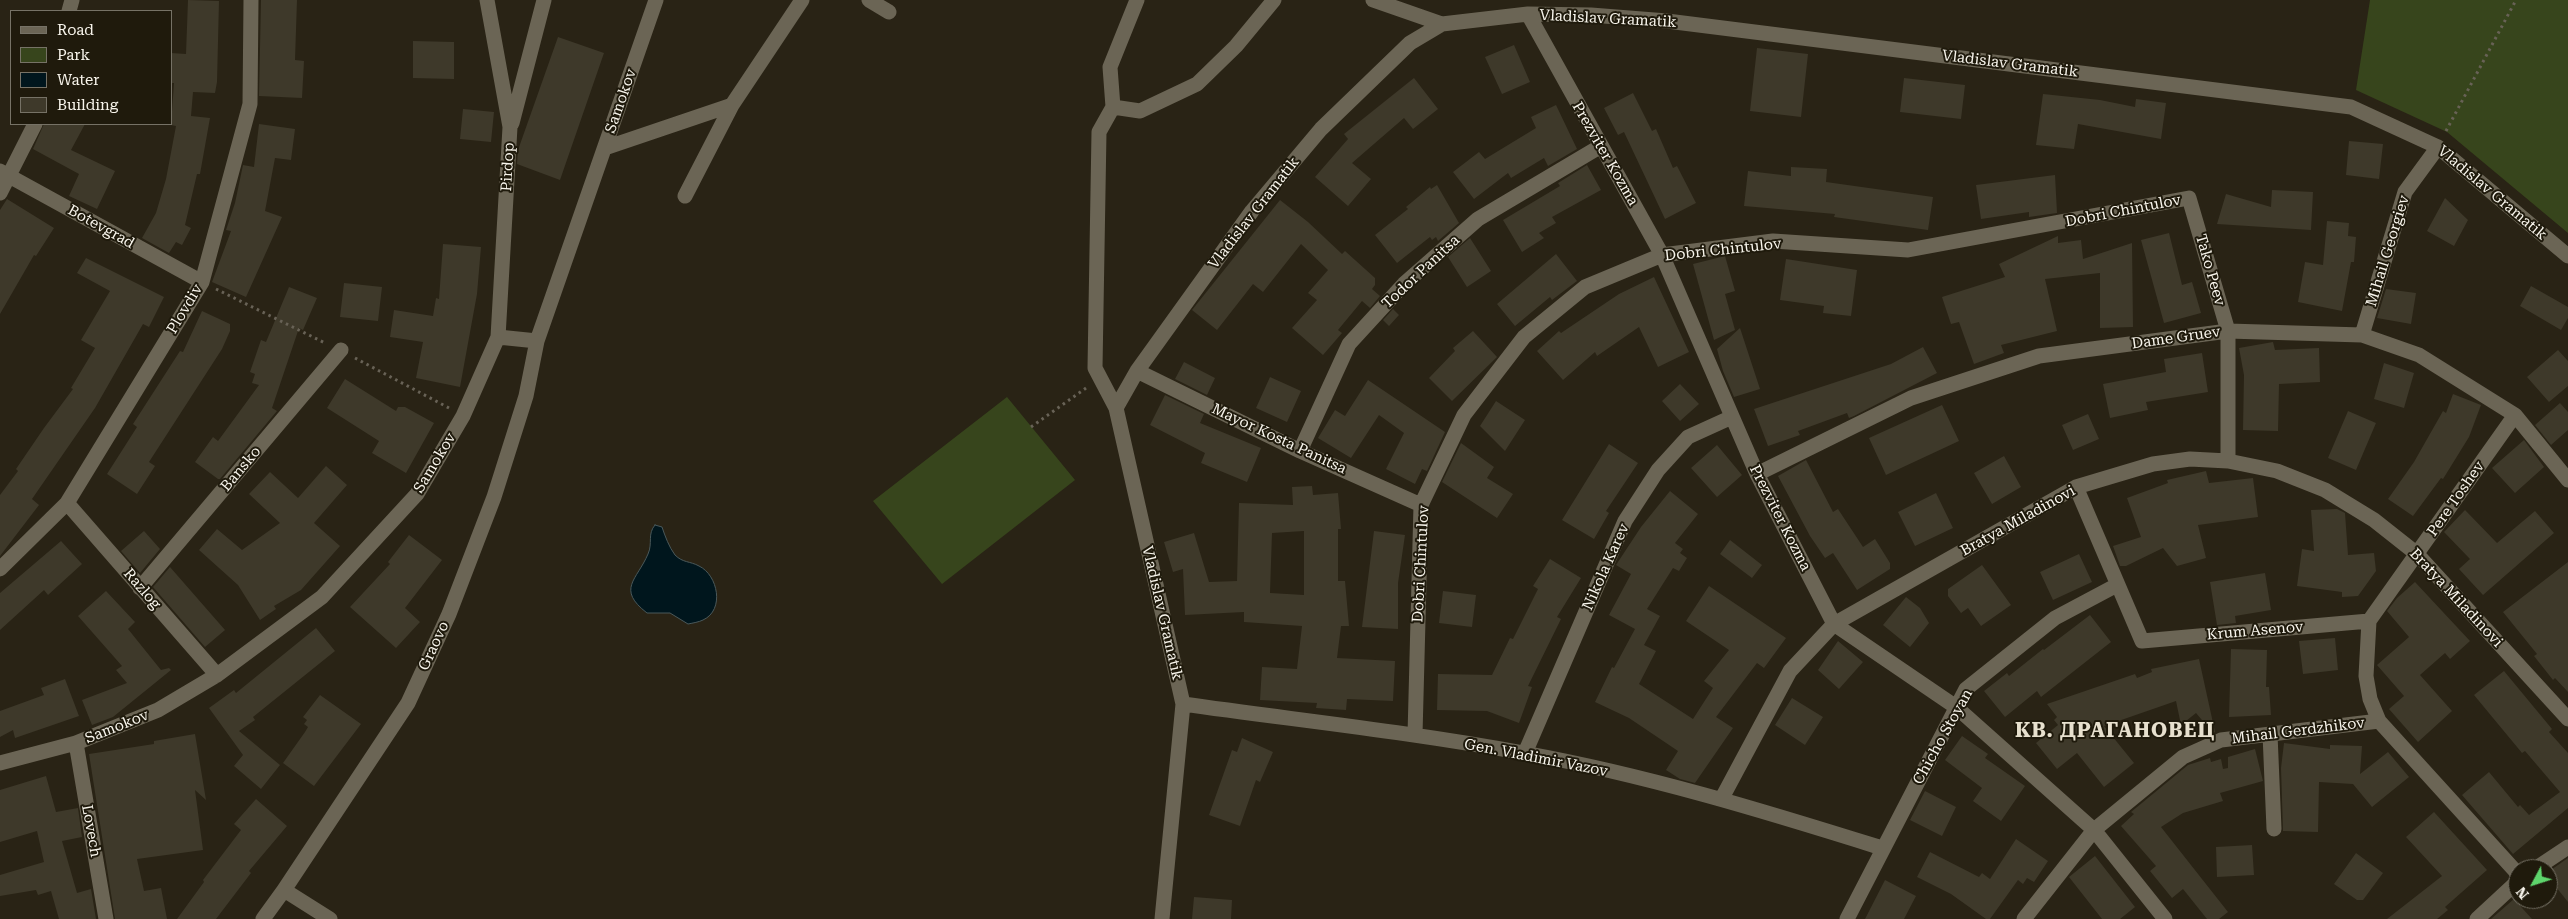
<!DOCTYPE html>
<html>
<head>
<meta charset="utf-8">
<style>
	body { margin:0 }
	#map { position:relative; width:2568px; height:919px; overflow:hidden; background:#292315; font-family:"Roboto Serif",serif }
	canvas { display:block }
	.legend { position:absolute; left:10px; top:10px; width:162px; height:115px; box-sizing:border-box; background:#1f1a0c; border:1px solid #767266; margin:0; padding:6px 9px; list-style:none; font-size:15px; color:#f8f5ec }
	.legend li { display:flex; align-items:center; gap:10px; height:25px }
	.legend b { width:25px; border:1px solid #767266 }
	.north { position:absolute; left:2508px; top:859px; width:50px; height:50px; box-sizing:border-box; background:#1f1a0c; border:1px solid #767266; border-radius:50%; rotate:230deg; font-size:14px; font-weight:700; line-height:20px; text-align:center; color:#f8f5ec }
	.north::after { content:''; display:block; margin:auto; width:18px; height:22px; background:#5ed56c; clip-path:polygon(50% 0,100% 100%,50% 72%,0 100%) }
</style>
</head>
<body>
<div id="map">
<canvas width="2568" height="919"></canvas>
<ul class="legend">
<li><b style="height:6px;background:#6b6555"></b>Road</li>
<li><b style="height:14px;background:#37451c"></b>Park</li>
<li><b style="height:14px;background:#00161d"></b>Water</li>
<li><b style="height:14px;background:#3e392a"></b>Building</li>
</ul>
<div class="north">N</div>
</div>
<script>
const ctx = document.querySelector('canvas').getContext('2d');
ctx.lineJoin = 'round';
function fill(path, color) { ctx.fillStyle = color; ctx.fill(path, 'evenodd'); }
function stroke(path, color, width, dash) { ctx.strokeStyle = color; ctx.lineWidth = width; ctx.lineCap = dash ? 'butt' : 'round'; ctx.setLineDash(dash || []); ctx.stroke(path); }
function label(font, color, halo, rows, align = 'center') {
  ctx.font = font + ' "Roboto Serif",serif'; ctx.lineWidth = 4; ctx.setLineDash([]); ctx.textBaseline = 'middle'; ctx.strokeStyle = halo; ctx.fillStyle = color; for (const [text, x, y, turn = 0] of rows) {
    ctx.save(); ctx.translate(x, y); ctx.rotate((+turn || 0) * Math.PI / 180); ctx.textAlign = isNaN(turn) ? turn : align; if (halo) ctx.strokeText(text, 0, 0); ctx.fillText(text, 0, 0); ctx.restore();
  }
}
const green = new Path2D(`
	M 2370,0 L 2568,0 L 2568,233 L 2447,132 L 2356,90 Z
	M 1007,397 L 1075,480 L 942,584 L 873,501 Z`);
const water = new Path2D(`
	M 655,525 L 662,527 C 665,536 669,547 675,555 C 683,563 690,561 699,566 C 718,575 725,610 703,620 C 699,622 693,623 688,624 L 670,613 L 647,613 C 616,589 637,580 648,554 C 653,543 647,534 655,525 Z`);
const building = new Path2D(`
	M 188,0 L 219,1 L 217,82 L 215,93 L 193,92 L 191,116 L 210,118 L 200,174 L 197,174 L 185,225 L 191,228 L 182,245 L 176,242 L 169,253 L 142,238 L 156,213 L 166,179 L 176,126 L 171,125 L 174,83 L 171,83 L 171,53 L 186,54 Z
	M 261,0 L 297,0 L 295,60 L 304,61 L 302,98 L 259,96 Z
	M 558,37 L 604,53 L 560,180 L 517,164 L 518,150 Z
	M 413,41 L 454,42 L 454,79 L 413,78 Z
	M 1514,45 L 1530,82 L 1502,94 L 1485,57 Z
	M 1757,48 L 1808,54 L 1801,117 L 1750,111 Z
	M 1414,78 L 1438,109 L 1413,129 L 1404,118 L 1352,163 L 1371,179 L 1348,206 L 1315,177 L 1348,139 L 1344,134 Z
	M 1904,78 L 1965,85 L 1961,119 L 1900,112 Z
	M 1633,93 L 1652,131 L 1656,129 L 1673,168 L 1677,166 L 1696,203 L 1665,219 L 1624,132 L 1618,135 L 1604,108 Z
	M 2043,94 L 2100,100 L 2135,107 L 2136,99 L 2166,103 L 2161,139 L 2078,124 L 2074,149 L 2036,145 Z
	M 1556,105 L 1577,149 L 1548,166 L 1544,158 L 1511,178 L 1508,173 L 1474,199 L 1453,172 L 1479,152 L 1485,159 L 1536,128 L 1531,117 Z
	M 463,109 L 494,112 L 491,142 L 460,139 Z
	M 44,124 L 85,124 L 71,150 L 115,171 L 97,209 L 69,196 L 79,174 L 33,149 Z
	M 259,124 L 295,129 L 291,160 L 275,158 L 265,211 L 282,217 L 246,297 L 212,282 L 231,231 L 226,230 L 235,203 L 243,165 L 254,167 Z
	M 2349,141 L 2383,144 L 2379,179 L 2346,175 Z
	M 1587,165 L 1601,190 L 1552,217 L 1556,223 L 1539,233 L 1544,238 L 1522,252 L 1503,220 L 1560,186 L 1558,183 Z
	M 1791,167 L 1827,169 L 1826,182 L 1933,197 L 1928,230 L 1834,217 L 1835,214 L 1744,206 L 1748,171 L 1791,176 Z
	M 2055,175 L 2057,213 L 2029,217 L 2029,212 L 1981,219 L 1976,185 Z
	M 1437,185 L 1459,223 L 1438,241 L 1436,237 L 1432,240 L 1430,237 L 1397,263 L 1375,235 L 1408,209 L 1406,207 L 1430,187 L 1431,189 Z
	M 2272,190 L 2313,192 L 2311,230 L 2217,224 L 2226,194 L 2271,207 Z
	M 2445,198 L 2468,220 L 2454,246 L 2427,231 Z
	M 7,199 L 54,228 L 36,256 L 34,255 L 0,314 L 0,210 Z
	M 1280,200 L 1308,222 L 1342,254 L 1345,251 L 1375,278 L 1375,285 L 1372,289 L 1380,296 L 1370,308 L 1362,301 L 1338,330 L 1342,333 L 1323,355 L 1292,328 L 1317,300 L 1308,293 L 1328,270 L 1301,244 L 1263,292 L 1253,284 L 1217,330 L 1192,310 Z
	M 2327,221 L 2349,223 L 2348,236 L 2356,237 L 2354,262 L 2351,262 L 2342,311 L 2298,302 L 2305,262 L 2323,265 Z
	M 2169,233 L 2182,285 L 2192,282 L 2201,313 L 2164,323 L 2141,240 Z
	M 2058,236 L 2058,243 L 2081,240 L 2083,259 L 2132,243 L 2133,327 L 2100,328 L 2100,273 L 2045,279 L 2057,331 L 2001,345 L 2004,353 L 1974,364 L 1959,322 L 1951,324 L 1942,297 L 2005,277 L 1999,264 Z
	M 1470,238 L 1491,271 L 1467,287 L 1448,257 Z
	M 443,244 L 481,247 L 477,294 L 460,387 L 416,378 L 423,342 L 390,337 L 394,310 L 433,316 L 436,298 L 439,299 Z
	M 1556,254 L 1577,281 L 1552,300 L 1550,297 L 1515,326 L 1497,304 Z
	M 1725,256 L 1735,291 L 1725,294 L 1735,330 L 1714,340 L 1693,264 Z
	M 86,258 L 164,297 L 149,327 L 143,324 L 95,408 L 32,499 L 39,505 L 0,556 L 0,495 L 18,471 L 16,469 L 44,428 L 73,389 L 71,388 L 95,348 L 81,340 L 110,291 L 77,273 Z
	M 1786,259 L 1857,270 L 1851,316 L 1823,313 L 1824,306 L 1780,300 Z
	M 1654,277 L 1689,352 L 1658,367 L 1639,327 L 1597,356 L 1595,352 L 1563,380 L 1537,351 L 1559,331 L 1561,333 L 1619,294 Z
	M 344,283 L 382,287 L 378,321 L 340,317 Z
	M 2531,286 L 2568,307 L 2568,318 L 2561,330 L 2520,306 Z
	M 289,287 L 317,298 L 303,330 L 299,328 L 272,408 L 277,411 L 220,479 L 218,479 L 195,462 L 213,437 L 218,441 L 259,385 L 252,383 L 255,374 L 250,372 L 261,340 L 266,342 Z
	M 2386,289 L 2416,293 L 2411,324 L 2377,318 Z
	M 1393,309 L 1399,315 L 1389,326 L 1383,320 Z
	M 202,311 L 230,324 L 230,331 L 222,349 L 149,462 L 155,466 L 137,494 L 107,474 L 137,427 L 133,424 L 180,351 L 183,352 Z
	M 1740,328 L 1760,389 L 1734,397 L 1723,371 L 1717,349 Z
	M 1473,331 L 1497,357 L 1452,401 L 1429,378 L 1455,351 L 1453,348 Z
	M 2273,342 L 2275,350 L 2319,348 L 2320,382 L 2279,384 L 2278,431 L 2243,430 L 2244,375 L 2239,348 Z
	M 1923,347 L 1937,373 L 1854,416 L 1849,418 L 1847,413 L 1798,431 L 1800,435 L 1768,446 L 1754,409 L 1891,364 Z
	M 2558,350 L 2568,361 L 2568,386 L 2549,402 L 2527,377 Z
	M 2202,353 L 2208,392 L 2146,402 L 2148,410 L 2110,418 L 2103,384 L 2166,372 L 2164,359 Z
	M 1184,362 L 1215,378 L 1207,395 L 1175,379 Z
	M 2384,363 L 2414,373 L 2404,408 L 2374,399 Z
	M 1270,377 L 1301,391 L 1287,422 L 1256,408 Z
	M 345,379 L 396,411 L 398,407 L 405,407 L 434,423 L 406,473 L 372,453 L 379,441 L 327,408 Z
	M 1368,380 L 1445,432 L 1427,471 L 1422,469 L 1415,484 L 1386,469 L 1404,433 L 1379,415 L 1351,458 L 1318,438 L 1335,410 L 1345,416 Z
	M 1680,384 L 1699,404 L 1680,421 L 1662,401 Z
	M 2453,394 L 2481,405 L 2469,437 L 2443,479 L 2441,478 L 2413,516 L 2388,499 L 2414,462 L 2443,411 L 2446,413 Z
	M 1165,395 L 1204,414 L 1200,423 L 1261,448 L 1247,482 L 1201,463 L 1205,453 L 1150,425 Z
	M 1496,401 L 1525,420 L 1505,451 L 1480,426 Z
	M 2560,403 L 2568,412 L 2568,430 L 2551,445 L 2535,425 Z
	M 1942,405 L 1959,441 L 1886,475 L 1869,438 Z
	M 2348,411 L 2376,423 L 2356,470 L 2328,458 Z
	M 2088,414 L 2099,439 L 2073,450 L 2062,425 Z
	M 2524,440 L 2544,467 L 2515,493 L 2492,468 Z
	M 1461,443 L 1494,467 L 1487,478 L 1513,494 L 1497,518 L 1442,482 Z
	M 1609,444 L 1638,463 L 1606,511 L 1609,513 L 1594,539 L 1562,520 Z
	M 1717,445 L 1742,475 L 1717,497 L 1691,468 Z
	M 2004,456 L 2021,487 L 1992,504 L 1974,473 Z
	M 1806,460 L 1833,512 L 1838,509 L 1863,547 L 1875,539 L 1890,563 L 1890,569 L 1857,590 L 1833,553 L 1825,558 L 1810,536 L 1778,476 Z
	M 326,466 L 347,485 L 314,523 L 340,546 L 301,590 L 274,606 L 276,609 L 260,620 L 238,585 L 199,550 L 217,529 L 242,550 L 280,523 L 249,494 L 270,472 L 298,498 Z
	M 2206,471 L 2209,483 L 2253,478 L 2258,517 L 2198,525 L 2206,558 L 2177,566 L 2163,548 L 2126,566 L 2120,566 L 2113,546 L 2141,537 L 2127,498 L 2168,483 L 2167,480 Z
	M 1312,486 L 1313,495 L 1338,493 L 1341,529 L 1338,529 L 1338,581 L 1345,581 L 1349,626 L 1341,626 L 1337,658 L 1395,661 L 1393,701 L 1347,699 L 1346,710 L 1316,708 L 1317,703 L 1260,700 L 1262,667 L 1297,669 L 1302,626 L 1244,622 L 1244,612 L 1185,615 L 1183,569 L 1173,572 L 1164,542 L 1194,533 L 1209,582 L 1237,581 L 1239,503 L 1293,505 L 1292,487 ZM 1304,531 L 1304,595 L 1270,593 L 1272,533 Z
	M 1670,491 L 1698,514 L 1675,543 L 1683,549 L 1680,553 L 1687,558 L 1679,571 L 1673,568 L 1647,609 L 1660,616 L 1644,645 L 1656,651 L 1639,684 L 1693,719 L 1713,688 L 1704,681 L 1729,650 L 1686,621 L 1709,586 L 1786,638 L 1764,668 L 1757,663 L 1716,717 L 1733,728 L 1695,783 L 1680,779 L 1666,770 L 1678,751 L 1629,718 L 1595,702 L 1612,667 L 1614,668 L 1635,629 L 1609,615 L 1631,574 L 1616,565 L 1641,527 Z
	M 1936,493 L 1953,528 L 1915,546 L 1898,512 Z
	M 2337,509 L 2345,513 L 2348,555 L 2374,553 L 2376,571 L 2358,596 L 2342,597 L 2342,592 L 2297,586 L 2302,549 L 2314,551 L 2311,510 Z
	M 2465,510 L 2497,543 L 2535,511 L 2554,533 L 2483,595 L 2459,569 L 2470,559 L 2444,532 Z
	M 144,531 L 160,549 L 140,573 L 121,551 Z
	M 1374,531 L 1405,535 L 1398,583 L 1398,629 L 1362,627 Z
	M 409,535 L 442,560 L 405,608 L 420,622 L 396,648 L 350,607 L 390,564 L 388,562 Z
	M 1730,540 L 1762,565 L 1752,578 L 1720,554 Z
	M 61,541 L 82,564 L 48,595 L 44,590 L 0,630 L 0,593 Z
	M 2079,554 L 2092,582 L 2053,600 L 2040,572 Z
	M 1550,559 L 1581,578 L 1557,617 L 1561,619 L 1528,686 L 1532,687 L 1519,723 L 1487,711 L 1437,710 L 1438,674 L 1492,675 L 1510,638 L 1513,639 L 1538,589 L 1533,586 Z
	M 2568,562 L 2568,692 L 2555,678 L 2553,680 L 2534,656 L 2537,654 L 2503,612 Z
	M 1982,565 L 2011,605 L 1981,626 L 1968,608 L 1961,613 L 1948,596 L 1948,589 Z
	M 170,567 L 225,630 L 205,647 L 153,587 Z
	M 2265,573 L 2271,610 L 2235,616 L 2236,623 L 2217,625 L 2210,582 Z
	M 2415,582 L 2470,641 L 2450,659 L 2445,653 L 2420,675 L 2452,711 L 2418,742 L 2389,709 L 2404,696 L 2377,665 L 2409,637 L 2387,611 L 2397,598 Z
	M 106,591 L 135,622 L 128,629 L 161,670 L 169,668 L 171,670 L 113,717 L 92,725 L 82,700 L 127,683 L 116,670 L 122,666 L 78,616 Z
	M 1443,591 L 1476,595 L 1472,627 L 1439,623 Z
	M 1906,597 L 1920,608 L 1929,623 L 1910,647 L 1883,625 Z
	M 2090,615 L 2111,642 L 2041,697 L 2037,691 L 2005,717 L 1984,691 L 2007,673 L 2009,676 L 2043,649 L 2044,650 Z
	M 316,628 L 335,651 L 253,717 L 255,720 L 239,731 L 280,765 L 261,789 L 234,766 L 243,755 L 209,708 L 234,690 L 236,693 Z
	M 2335,638 L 2338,670 L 2303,674 L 2299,641 Z
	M 1838,641 L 1863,662 L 1839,689 L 1818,670 Z
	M 2231,649 L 2267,650 L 2266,687 L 2269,687 L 2271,715 L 2229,717 Z
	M 2199,659 L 2215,732 L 2213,733 L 2196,713 L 2181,725 L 2176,701 L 2104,726 L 2134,763 L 2104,787 L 2077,753 L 2057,769 L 2036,743 L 2058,725 L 2054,720 L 2057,717 L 2047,704 L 2135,674 L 2137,678 L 2152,672 L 2151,669 Z
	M 2504,671 L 2552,729 L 2549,732 L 2568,753 L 2568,808 L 2513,854 L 2462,795 L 2489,772 L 2518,807 L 2520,805 L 2529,815 L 2560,792 L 2525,751 L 2522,753 L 2474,695 Z
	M 65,679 L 79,716 L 15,738 L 13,730 L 0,737 L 0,711 L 44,695 L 41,688 Z
	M 320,695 L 361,724 L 314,786 L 283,763 L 305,732 L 308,727 L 304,724 L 307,720 L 303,717 Z
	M 1792,698 L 1823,717 L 1805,745 L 1775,725 Z
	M 195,734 L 206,800 L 195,790 L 203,850 L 137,859 L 144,891 L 161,888 L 167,919 L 115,919 L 89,754 L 154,744 L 154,741 Z
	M 1962,736 L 1988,754 L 1985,758 L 2025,786 L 2001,821 L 1973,801 L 1982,788 L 1945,760 Z
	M 1242,738 L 1273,752 L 1260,782 L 1256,780 L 1240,826 L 1209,815 L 1232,750 L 1237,752 Z
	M 2284,743 L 2330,749 L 2330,745 L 2362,746 L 2360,774 L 2388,752 L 2409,777 L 2372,807 L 2353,784 L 2319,782 L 2318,832 L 2283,831 L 2281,768 Z
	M 2255,749 L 2263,781 L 2220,793 L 2223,801 L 2183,813 L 2161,827 L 2228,912 L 2219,919 L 2207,919 L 2183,889 L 2172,898 L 2150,871 L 2156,866 L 2121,826 L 2134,814 L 2131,812 L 2188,765 L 2210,758 L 2211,762 L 2221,759 L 2223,769 L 2228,768 L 2228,757 Z
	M 46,776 L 56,812 L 78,808 L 82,837 L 62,841 L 77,893 L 91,889 L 96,919 L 59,919 L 51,891 L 38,895 L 36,890 L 0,896 L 0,875 L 44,862 L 37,831 L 0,842 L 0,790 Z
	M 1925,791 L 1956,807 L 1942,836 L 1910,820 Z
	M 256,799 L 287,826 L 249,871 L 251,873 L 216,919 L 177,919 L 204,882 L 203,880 L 241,830 L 234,824 Z
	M 2434,812 L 2487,870 L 2445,907 L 2448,910 L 2437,919 L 2387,919 L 2442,876 L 2406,837 Z
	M 2016,839 L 2048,861 L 2034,882 L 2027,878 L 2023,884 L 2018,880 L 1990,919 L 1986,919 L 1951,894 L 1917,877 L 1930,852 L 1979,877 L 1982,873 L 1990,879 Z
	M 2252,845 L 2254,875 L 2217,877 L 2216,847 Z
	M 2356,853 L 2383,873 L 2363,900 L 2357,900 L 2334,884 Z
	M 2095,856 L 2135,907 L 2120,919 L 2102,919 L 2069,877 Z
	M 2568,858 L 2568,902 L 2548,877 L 2548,872 Z
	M 1885,880 L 1916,896 L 1904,919 L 1865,919 Z
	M 1194,897 L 1232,900 L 1231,919 L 1192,919 Z
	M 2514,899 L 2532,919 L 2491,919 Z`);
const path = new Path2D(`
	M 2446,131 L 2516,0
	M 216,289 L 325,343
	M 355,358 L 449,408
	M 1031,427 L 1086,388`);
const minor = new Path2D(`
	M 869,0 L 889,12
	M 1373,0 L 1442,24
	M 69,11 L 72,0
	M 1528,14 L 1662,255 L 1757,474 L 1834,624 L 1956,707 L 2094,830 L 2165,919
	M 1113,107 L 1140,111 L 1197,84 L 1236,46 L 1274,0
	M 512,123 L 544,0
	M 605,148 L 732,105
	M 0,171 L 202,282
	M 0,193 L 35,124
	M 685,196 L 732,105 L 802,0
	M 2362,335 L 2405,192 L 2438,147
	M 498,337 L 537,341
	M 1137,371 L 1300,451 L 1421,505
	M 1116,408 L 1095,368 L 1099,132 L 1113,107 L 1110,67 L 1137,0
	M 1300,451 L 1349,344 L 1404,284 L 1478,219 L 1601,146
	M 1757,474 L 1911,398 L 2039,356 L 2228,331 L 2362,335 L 2419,355 L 2515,415 L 2568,480
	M 2076,487 L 2142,641 L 2369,621
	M 67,503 L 217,675
	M 0,569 L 67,503 L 202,282 L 250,104 L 251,0
	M 140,588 L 341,350
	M 1183,704 C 1296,720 1411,732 1524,753 C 1646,775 1764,811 1882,848
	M 2379,721 L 2370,699 L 2366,676 L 2369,621 L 2515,415
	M 2270,734 L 2274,829
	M 1415,735 L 1421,505 L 1464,415 L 1524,337 L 1585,287 L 1662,255 L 1773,241 L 1908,250 L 2189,198 L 2228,331 L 2228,461
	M 76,743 L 106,919
	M 1525,753 L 1625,521 L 1658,470 L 1688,437 L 1732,417
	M 0,763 L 76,743 L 158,710 L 217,675 L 322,597 L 417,494 L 463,416 L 498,337 L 510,127 L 487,0
	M 1722,798 L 1790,671 L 1834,624 L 2076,487 L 2153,464 L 2190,459 L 2228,461 L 2277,471 L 2325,490 L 2374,520 L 2417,554 L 2568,719
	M 2535,869 L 2568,847
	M 284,890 L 330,919
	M 263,919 L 284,890 L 408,703 L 449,614 L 494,497 L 526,396 L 537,341 L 656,0
	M 1162,919 L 1183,704 L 1116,408 L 1137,371 L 1252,211 L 1321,129 L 1410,43 L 1442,24 L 1528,14 L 1591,15 L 1667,21 L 2351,107 L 2438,147 L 2568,256
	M 1847,919 L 1966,689 L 2055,618 L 2117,585
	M 2024,919 L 2094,830 L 2183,757 L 2221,740 L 2379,721 L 2518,874
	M 2477,919 L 2518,881`);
const streetNames = [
	["Vladislav Gramatik",1608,19,3],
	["Vladislav Gramatik",2010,64,7],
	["Samokov",621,101,-71],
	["Prezviter Kozma",1605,154,60],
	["Pirdop",508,167,-87],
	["Vladislav Gramatik",2492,193,40],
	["Dobri Chintulov",2123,211,-11],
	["Vladislav Gramatik",1254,213,-52],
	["Botevgrad",101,227,29],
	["Dobri Chintulov",1723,250,-6],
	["Mihail Georgiev",2388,251,-73],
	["Tako Peev",2210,270,74],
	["Todor Panitsa",1421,272,-43],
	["Plovdiv",185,309,-59],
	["Dame Gruev",2176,338,-8],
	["Mayor Kosta Panitsa",1279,439,25],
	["Samokov",435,463,-59],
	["Bansko",241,469,-50],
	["Pere Toshev",2456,499,-55],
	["Prezviter Kozma",1780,518,63],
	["Bratya Miladinovi",2018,521,-29],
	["Dobri Chintulov",1421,564,-87],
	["Nikola Karev",1606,567,-66],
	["Razlog",142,589,49],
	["Bratya Miladinovi",2456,598,47],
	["Vladislav Gramatik",1162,613,77],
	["Krum Asenov",2255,631,-5],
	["Graovo",434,646,-65],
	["Samokov",117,727,-22],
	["Mihail Gerdzhikov",2298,731,-7],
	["Chicho Stoyan",1943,737,-61],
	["Gen. Vladimir Vazov",1536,758,11],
	["Lovech",91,831,80]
];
const districtNames = [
	["КВ. ДРАГАНОВЕЦ",2115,731]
];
fill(green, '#37451c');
fill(water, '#00161d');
stroke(water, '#4a595b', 1);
fill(building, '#3e392a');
stroke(path, '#686256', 3, [2.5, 4]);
stroke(minor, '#6b6555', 15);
label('15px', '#f8f5ec', '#1f1a0c', streetNames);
ctx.letterSpacing = '1px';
label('bold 20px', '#e7e0ce', '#1f1a0c', districtNames);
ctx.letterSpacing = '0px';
</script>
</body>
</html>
